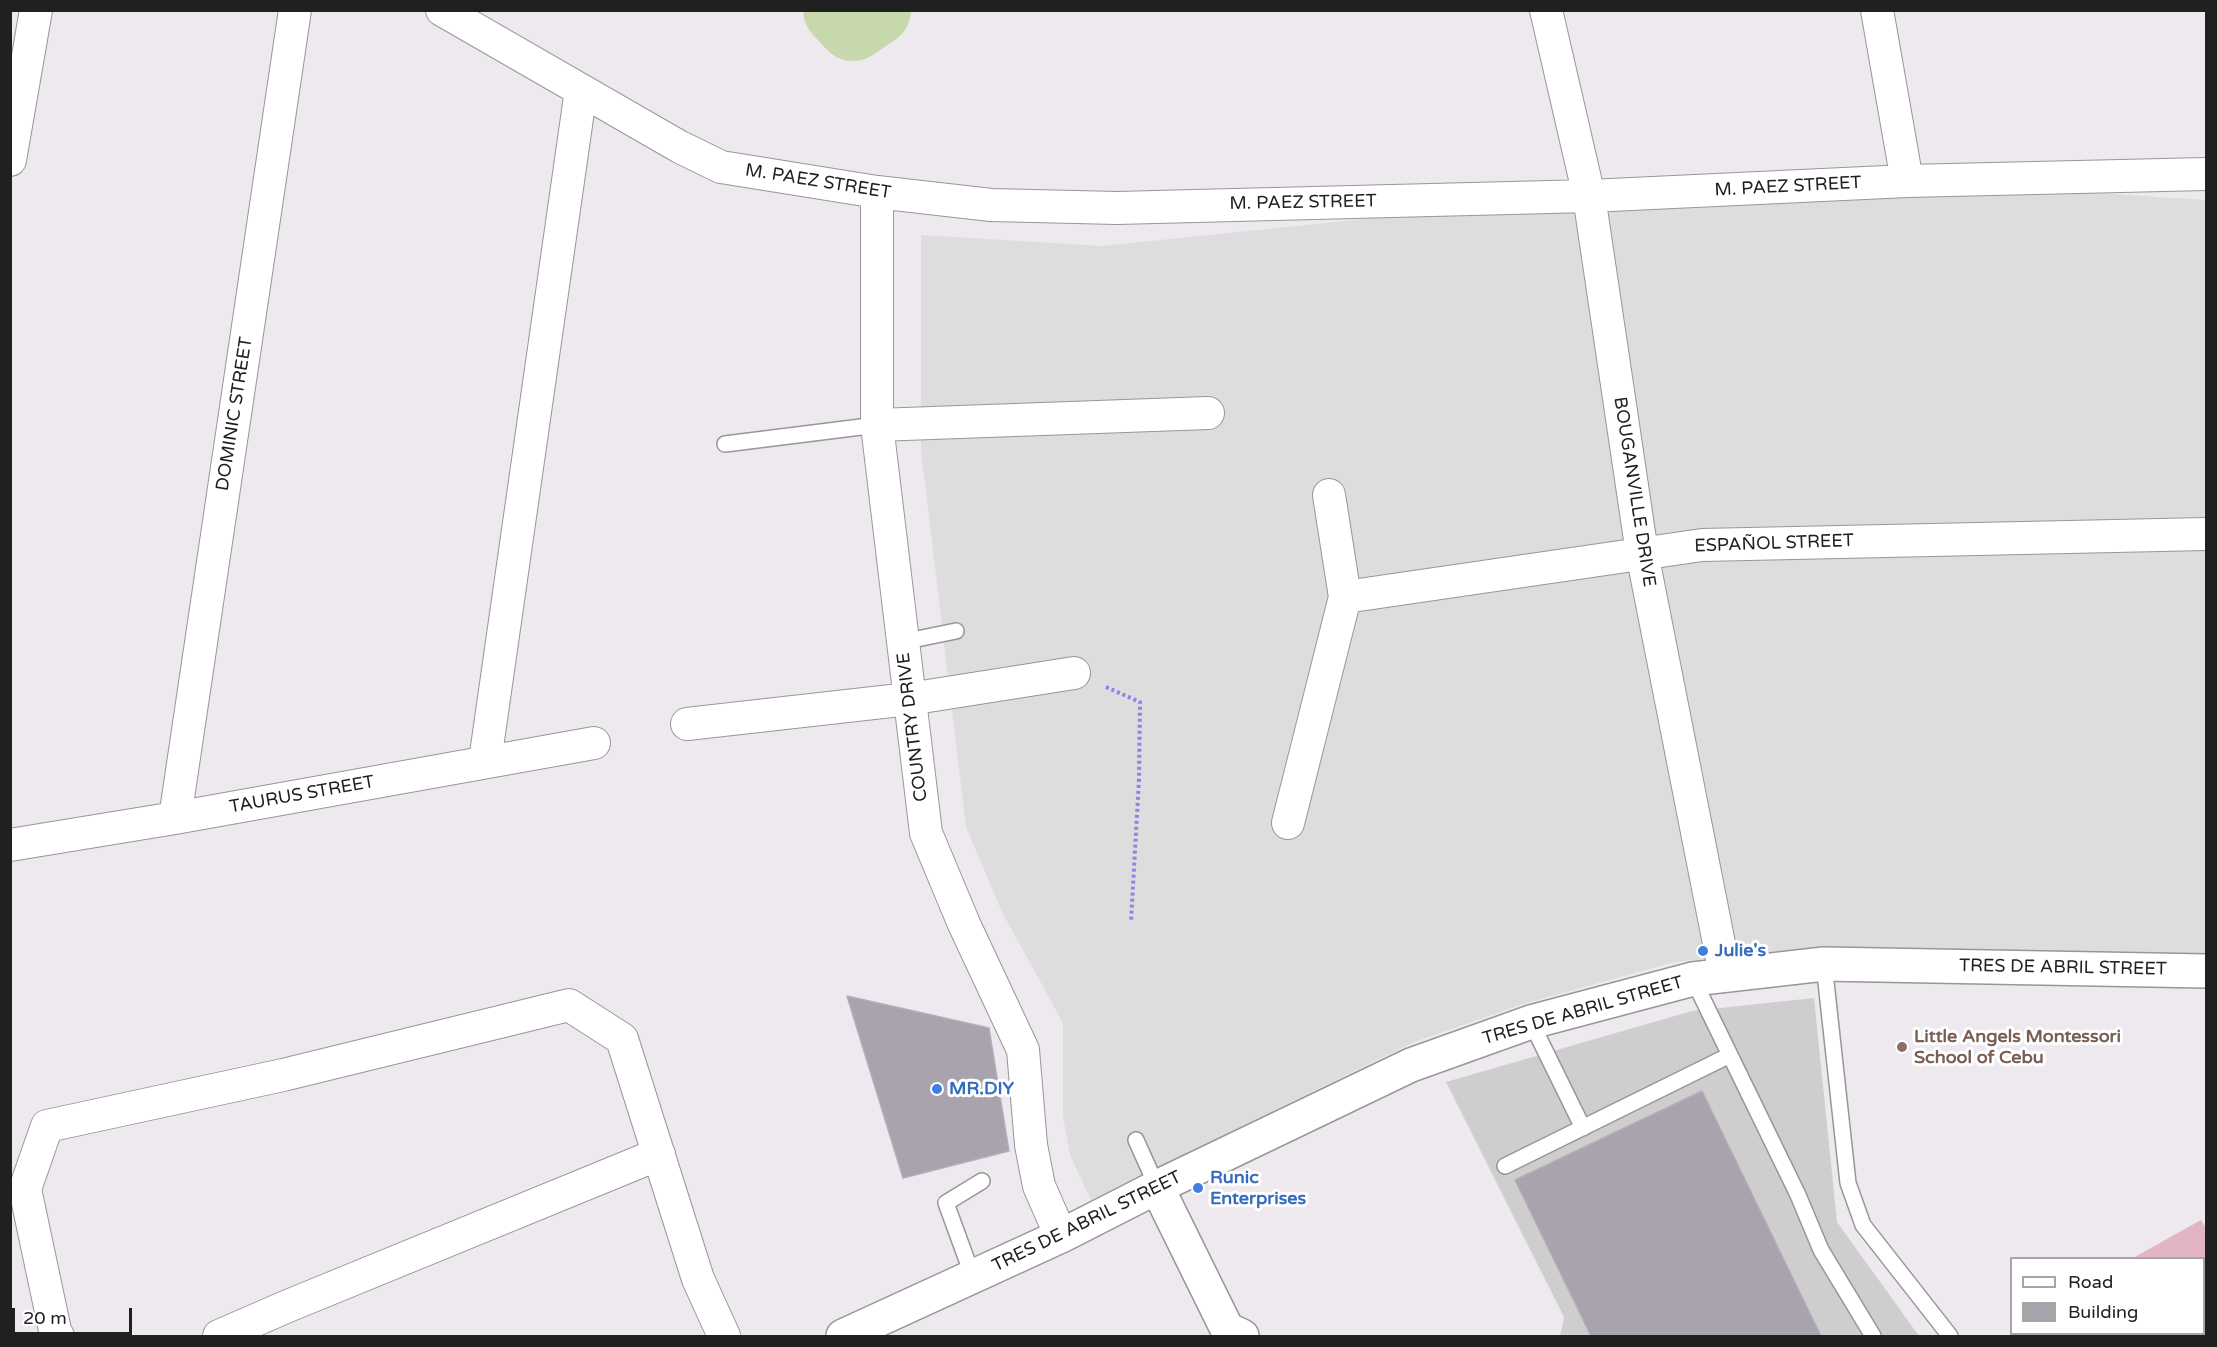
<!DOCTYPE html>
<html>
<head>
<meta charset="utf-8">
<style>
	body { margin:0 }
	#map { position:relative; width:2217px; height:1347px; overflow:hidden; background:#eee8ef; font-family:"Varela Round",sans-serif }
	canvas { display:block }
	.frame { position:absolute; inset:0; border:12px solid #202020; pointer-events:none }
	.legend { position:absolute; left:2010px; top:1257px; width:195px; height:78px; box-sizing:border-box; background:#fff; border:2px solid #a6a6a6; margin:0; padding:8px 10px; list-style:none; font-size:18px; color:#202020 }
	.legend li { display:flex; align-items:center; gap:12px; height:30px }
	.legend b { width:30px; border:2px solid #a6a6a6 }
	.scale { position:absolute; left:12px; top:1308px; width:120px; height:27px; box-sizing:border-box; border:3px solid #202020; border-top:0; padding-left:8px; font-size:18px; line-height:21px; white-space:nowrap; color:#202020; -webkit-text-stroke:4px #fff; paint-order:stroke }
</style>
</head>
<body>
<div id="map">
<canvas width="2217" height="1347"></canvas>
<div class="frame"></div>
<ul class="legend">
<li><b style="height:8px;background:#fff"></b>Road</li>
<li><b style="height:16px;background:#a9a3ad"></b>Building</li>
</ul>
<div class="scale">20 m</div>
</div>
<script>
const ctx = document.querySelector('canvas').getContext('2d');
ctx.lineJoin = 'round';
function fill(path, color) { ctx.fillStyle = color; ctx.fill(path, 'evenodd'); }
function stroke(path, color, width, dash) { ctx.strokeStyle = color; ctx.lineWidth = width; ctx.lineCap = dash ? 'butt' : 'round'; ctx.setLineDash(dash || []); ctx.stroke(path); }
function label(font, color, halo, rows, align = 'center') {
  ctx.font = font + ' "Varela Round",sans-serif'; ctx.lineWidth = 6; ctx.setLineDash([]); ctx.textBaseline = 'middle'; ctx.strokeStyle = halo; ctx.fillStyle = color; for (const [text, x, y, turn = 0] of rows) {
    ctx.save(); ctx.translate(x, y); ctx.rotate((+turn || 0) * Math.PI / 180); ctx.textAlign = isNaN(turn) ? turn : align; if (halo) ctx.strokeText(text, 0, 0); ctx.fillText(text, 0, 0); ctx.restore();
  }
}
const residential = new Path2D(`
	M 1907,181 L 2206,200 L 2206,958 L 1797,949 L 1675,962 L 1526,1003 L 1414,1042 L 1091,1200 L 1070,1155 L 1063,1116 L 1063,1023 L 1002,912 L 966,827 L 921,450 L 921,235 L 1102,246 L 1589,196 Z`);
const religious = new Path2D(`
	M 1814,998 L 1837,1222 L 1919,1336 L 1560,1336 L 1564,1317 L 1446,1082 L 1692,1011 Z`);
const grass = new Path2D(`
	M 2201,1220 L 2206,1228 L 2206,1336 L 2028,1336 L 2034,1334 L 2204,1334 L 2204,1258 L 2133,1258 Z`);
const river = new Path2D(`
	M 839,10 L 853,25 L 875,10`);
const building = new Path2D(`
	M 847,996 L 989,1028 L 1009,1151 L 903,1178 Z
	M 1702,1091 L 1821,1336 L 1591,1336 L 1515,1180 Z`);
const path = new Path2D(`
	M 1106,687 L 1140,702 L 1139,779 L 1131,922`);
const service = new Path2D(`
	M 725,444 L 877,425
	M 902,642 L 956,631
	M 1824,964 L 1848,1183 L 1863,1225 L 1950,1336
	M 1693,979 L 1798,1195 L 1821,1250 L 1873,1336
	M 1531,1022 L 1583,1128
	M 1136,1140 L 1157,1187
	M 1505,1166 L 1730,1055
	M 973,1277 L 946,1203 L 982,1181`);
const minor = new Path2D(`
	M 442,10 L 680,147 L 721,167 L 877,192 L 991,205 L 1117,208 L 1589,196 L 1907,181 L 2206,174
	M 1546,10 L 1589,196 L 1642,553 L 1725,974
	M 1877,10 L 1907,181
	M 10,160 L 36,10
	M 877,192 L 877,425 L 926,833 L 964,924 L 1023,1050 L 1031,1145 L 1039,1186 L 1061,1236
	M 877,425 L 1208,413
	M 1345,597 L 1702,545 L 2206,534
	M 687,724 L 909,699 L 1074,673
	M 485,761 L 581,90
	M 175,818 L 295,10
	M 1288,823 L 1345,597 L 1329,495
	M 10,845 L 175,818 L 594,743
	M 58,1336 L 56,1335 L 25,1189 L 47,1126 L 283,1075 L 569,1005 L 622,1039 L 698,1279 L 724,1336
	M 219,1336 L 288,1306 L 659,1154`);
const tertiary = new Path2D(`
	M 1157,1187 L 1227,1329 L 1242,1336
	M 843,1336 L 1061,1236 L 1157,1187 L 1411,1065 L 1531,1022 L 1693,979 L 1824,964 L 2206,971`);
const markers = [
	[1703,951,6,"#3f7fe0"],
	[1902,1047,6,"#8d6e63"],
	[937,1089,6,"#3f7fe0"],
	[1198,1188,6,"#3f7fe0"]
];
const streetNames = [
	["M. PAEZ STREET",818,182,9],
	["M. PAEZ STREET",1788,187,-3],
	["M. PAEZ STREET",1303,203,-1],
	["DOMINIC STREET",235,414,-81],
	["BOUGANVILLE DRIVE",1634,492,81],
	["ESPAÑOL STREET",1774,544,-2],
	["COUNTRY DRIVE",913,727,-97],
	["TAURUS STREET",302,795,-10],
	["TRES DE ABRIL STREET",2063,968,1],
	["TRES DE ABRIL STREET",1583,1011,-16],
	["TRES DE ABRIL STREET",1087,1222,-26]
];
const shopNames = [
	["Julie's",1715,951],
	["MR.DIY",949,1089],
	["Runic",1210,1178],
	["Enterprises",1210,1199]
];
const educationNames = [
	["Little Angels Montessori",1914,1037],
	["School of Cebu",1914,1058]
];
fill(residential, '#ddddde');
fill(religious, '#cecece');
fill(grass, '#e3b4c4');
stroke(river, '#c8d8ad', 72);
fill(building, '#a9a3ad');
stroke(building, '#b7abbf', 1.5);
stroke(service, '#979797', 18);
stroke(minor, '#979797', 34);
stroke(tertiary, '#979797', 36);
stroke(path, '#997eea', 4, [3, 3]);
stroke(service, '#fff', 15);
stroke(minor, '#fff', 32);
stroke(tertiary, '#fff', 33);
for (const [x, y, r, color] of markers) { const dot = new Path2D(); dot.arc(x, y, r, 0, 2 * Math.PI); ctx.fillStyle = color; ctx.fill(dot); stroke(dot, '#fff', 2); }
label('18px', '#202020', '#fff', streetNames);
label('bold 18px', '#366cbe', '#fff', shopNames, 'left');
label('bold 18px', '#785e54', '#fff', educationNames, 'left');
</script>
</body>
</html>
